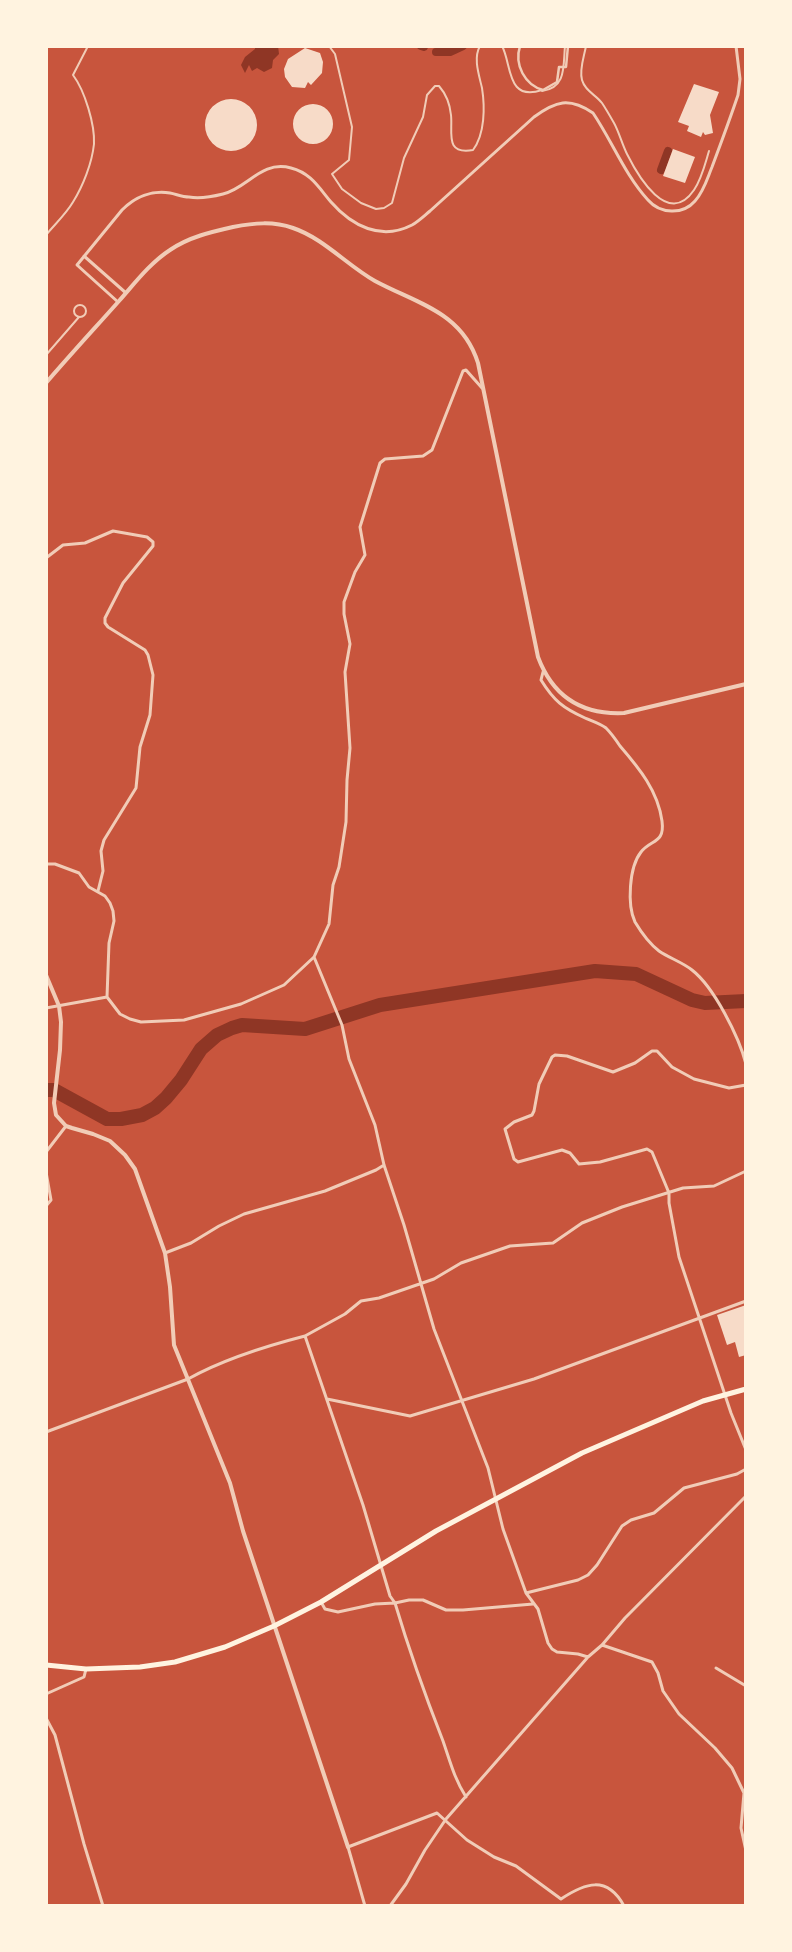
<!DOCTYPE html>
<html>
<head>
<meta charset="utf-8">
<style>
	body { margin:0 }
	#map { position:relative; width:792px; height:1952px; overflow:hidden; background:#c8553d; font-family:"Varela Round",sans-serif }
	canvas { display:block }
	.frame { position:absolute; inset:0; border:48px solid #fff3e0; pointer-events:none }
</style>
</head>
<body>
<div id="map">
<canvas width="792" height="1952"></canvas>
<div class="frame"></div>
</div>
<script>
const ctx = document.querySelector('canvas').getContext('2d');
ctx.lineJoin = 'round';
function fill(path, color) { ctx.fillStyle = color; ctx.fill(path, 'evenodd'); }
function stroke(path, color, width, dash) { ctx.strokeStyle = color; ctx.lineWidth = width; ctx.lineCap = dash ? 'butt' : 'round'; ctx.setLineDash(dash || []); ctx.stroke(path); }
const water = new Path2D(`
	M 255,46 L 278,46 L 279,54 L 273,60 L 272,68 L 264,72 L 257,68 L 252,71 L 249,65 L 245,73 L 241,65 L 245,57 L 255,49 Z`);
const canal = new Path2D(`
	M 421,46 L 424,47
	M 436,52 L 450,52 L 463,46
	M 661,170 L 668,151`);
const river = new Path2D(`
	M 46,1090 L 54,1090 L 107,1119 L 121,1119 L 142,1115 L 155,1108 L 166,1098 L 181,1080 L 201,1049 L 217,1035 L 232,1028 L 242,1025 L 305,1029 L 380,1005 L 595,971 L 636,974 L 692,1000 L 705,1003 L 746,1001`);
const building = new Path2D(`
	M 305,48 L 320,53 L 323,62 L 322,73 L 311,85 L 308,82 L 305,88 L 292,87 L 285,77 L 284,69 L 288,59 Z
	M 694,84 L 719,92 L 710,115 L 713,133 L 705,135 L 703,132 L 701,137 L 687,131 L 689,126 L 678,122 Z
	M205 125a26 26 0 1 1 52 0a26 26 0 1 1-52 0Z
	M293 124a20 20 0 1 1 40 0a20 20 0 1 1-40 0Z
	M 673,149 L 695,157 L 685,183 L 663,176 Z
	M 746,1305 L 746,1355 L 739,1357 L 735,1342 L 727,1345 L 717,1315 Z`);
const service = new Path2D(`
	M 329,46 L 335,54 L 352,127 L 349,160 L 332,174 L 342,189 L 361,203 L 376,209 L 384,208 L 392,203 L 404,158 L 423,117 L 427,95 L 435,86 L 439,86 C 446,94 450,105 451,115 C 453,132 444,155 473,150 C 485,134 485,107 482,88 C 479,75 473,58 480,46
	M 502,46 C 512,64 506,102 542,90
	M 586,46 C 584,57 579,70 582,80 C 585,91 596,95 602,103 C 606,109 610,116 614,123 C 619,132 622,144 627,154 C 638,176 668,228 694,190 C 702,178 705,164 709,151
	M 542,91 C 567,88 563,65 565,46
	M 46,235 C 55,224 66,214 73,202 C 83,186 92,163 94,144 C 95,125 85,91 73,75 L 88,46
	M74 311a6 6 0 1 1 12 0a6 6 0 1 1-12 0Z
	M 46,355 L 79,317`);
const pedestrian = new Path2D(`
	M 520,46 C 514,65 525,85 543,90 L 557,82 L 559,67 L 566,67 L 568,46`);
const minor = new Path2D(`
	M 84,256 L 126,293
	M 118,302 L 77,265 L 122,210 C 135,197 152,190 170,193 C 176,194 182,197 189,197 C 200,199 211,197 223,194 C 248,188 261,160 291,168 C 311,173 319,188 331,202 C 352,226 381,241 412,225 C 419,221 425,215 430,211 L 534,117 C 556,101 569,97 593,113 C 612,141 625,175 648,200 C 660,214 683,215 695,201 C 704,191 707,179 712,167 C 721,143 730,119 738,95 L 740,79 L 736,46
	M 46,558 L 63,545 L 85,543 L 113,531 L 147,537 L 153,542 L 153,546 L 123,583 L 105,618 L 105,623 L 108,627 L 145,650 L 148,655 L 153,675 L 150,715 L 140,747 L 136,788 L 104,840 L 101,851 L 103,871 L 98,891
	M 543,672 L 541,680 C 554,701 563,708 585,718 C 592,721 601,724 606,728 C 611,733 616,740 620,746 C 639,768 658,791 662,821 C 665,844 651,839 641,852 C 629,867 627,905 635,922 C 641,932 650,944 659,951 C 669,958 682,962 692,970 C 714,987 739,1037 746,1064
	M 46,864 L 55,864 L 79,873 L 89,887 L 105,896 L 110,903 L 113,911 L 114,921 L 109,943 L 107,997 L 120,1014 L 130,1019 L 141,1022 L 184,1020 L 241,1004 L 284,985 L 314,957 L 329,924 L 333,885 L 339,867 L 346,822 L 347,780 L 350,748 L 345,672 L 350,644 L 344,614 L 344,602 L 355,572 L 365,555 L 360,527 L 380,463 L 385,459 L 423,456 L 432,450 L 463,371 L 466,370 L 482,388
	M 314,957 L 342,1025 L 349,1059 L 375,1125 L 384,1165 L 404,1225 L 434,1329 L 488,1468 L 503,1529 L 526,1593 L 538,1609 L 548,1643 L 552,1649 L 557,1652 L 578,1654 L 588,1657
	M 46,1008 L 107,997
	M 746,1085 L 729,1088 L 694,1079 L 672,1067 L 657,1051 L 652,1051 L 635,1063 L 613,1072 L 567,1056 L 555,1055 L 552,1057 L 539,1084 L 534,1111 L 532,1115 L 514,1122 L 505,1129 L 514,1159 L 518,1162 L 562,1150 L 570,1153 L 579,1164 L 600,1162 L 647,1149 L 652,1152 L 669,1193 L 669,1203 L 679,1257 L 731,1413 L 746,1450
	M 46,1152 L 66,1126
	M 46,1172 L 51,1200 L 46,1206
	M 165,1253 L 191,1243 L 219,1226 L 244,1214 L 325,1191 L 376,1170 L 384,1165
	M 305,1336 L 345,1314 L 361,1301 L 379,1298 L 434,1279 L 461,1263 L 510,1246 L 553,1243 L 582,1223 L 622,1207 L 683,1188 L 714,1186 L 746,1171
	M 327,1399 L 410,1416 L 534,1379 L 746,1301
	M 46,1432 L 188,1379 C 222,1360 266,1346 305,1336 L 363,1505 L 390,1596 L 395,1603 C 409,1650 425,1695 443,1741 C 450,1761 454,1778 466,1797
	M 526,1593 L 578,1580 L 588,1575 L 597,1565 L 622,1526 L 631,1520 L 654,1513 L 684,1488 L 737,1474 L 746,1469
	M 321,1602 L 325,1609 L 338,1612 L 375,1604 L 395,1603 L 409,1600 L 423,1600 L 446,1610 L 463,1610 L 533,1604
	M 602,1645 L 652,1662 L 658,1673 L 663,1691 L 679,1714 L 715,1748 L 732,1768 L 744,1793 L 741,1828 L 746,1851
	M 716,1668 L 746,1686
	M 46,1694 L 84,1677 L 86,1669
	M 46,1718 L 55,1735 L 84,1844 L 103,1906
	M 365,1906 L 348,1847 L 437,1813 L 467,1840 L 494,1857 L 516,1866 L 561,1899 C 585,1883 607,1875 624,1906
	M 390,1906 L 406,1884 L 425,1850 L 446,1819 L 588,1657 L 602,1645 L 625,1618 L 746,1496`);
const tertiary = new Path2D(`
	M 46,383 C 70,355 95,328 119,301 C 135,283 150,263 170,250 C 189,237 211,232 233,227 C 254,223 273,221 293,228 C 323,238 348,266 375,281 C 418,304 462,312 478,363 L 538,657 C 553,697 582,715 624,713 L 746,684
	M 46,975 L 59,1006 L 61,1022 L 60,1050 L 54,1103 L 56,1115 L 66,1126 L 72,1128 L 93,1134 L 110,1141 L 125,1155 L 135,1169 L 165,1253 L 170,1287 L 174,1345 L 230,1483 L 243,1531 L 348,1847`);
const primary = new Path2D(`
	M 46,1665 L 86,1669 L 140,1667 L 175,1662 L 225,1647 L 274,1626 L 321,1602 L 436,1531 L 582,1453 L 703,1401 L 746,1389`);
fill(water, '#8f3625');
stroke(canal, '#8f3625', 8);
stroke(river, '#8f3625', 14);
fill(building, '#f7dbc8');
stroke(service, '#f1ccb7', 2);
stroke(pedestrian, '#f1ccb7', 2.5);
stroke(minor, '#f1ccb7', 3);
stroke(tertiary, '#f1ccb7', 4);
stroke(primary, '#fff3e0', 5);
</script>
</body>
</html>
